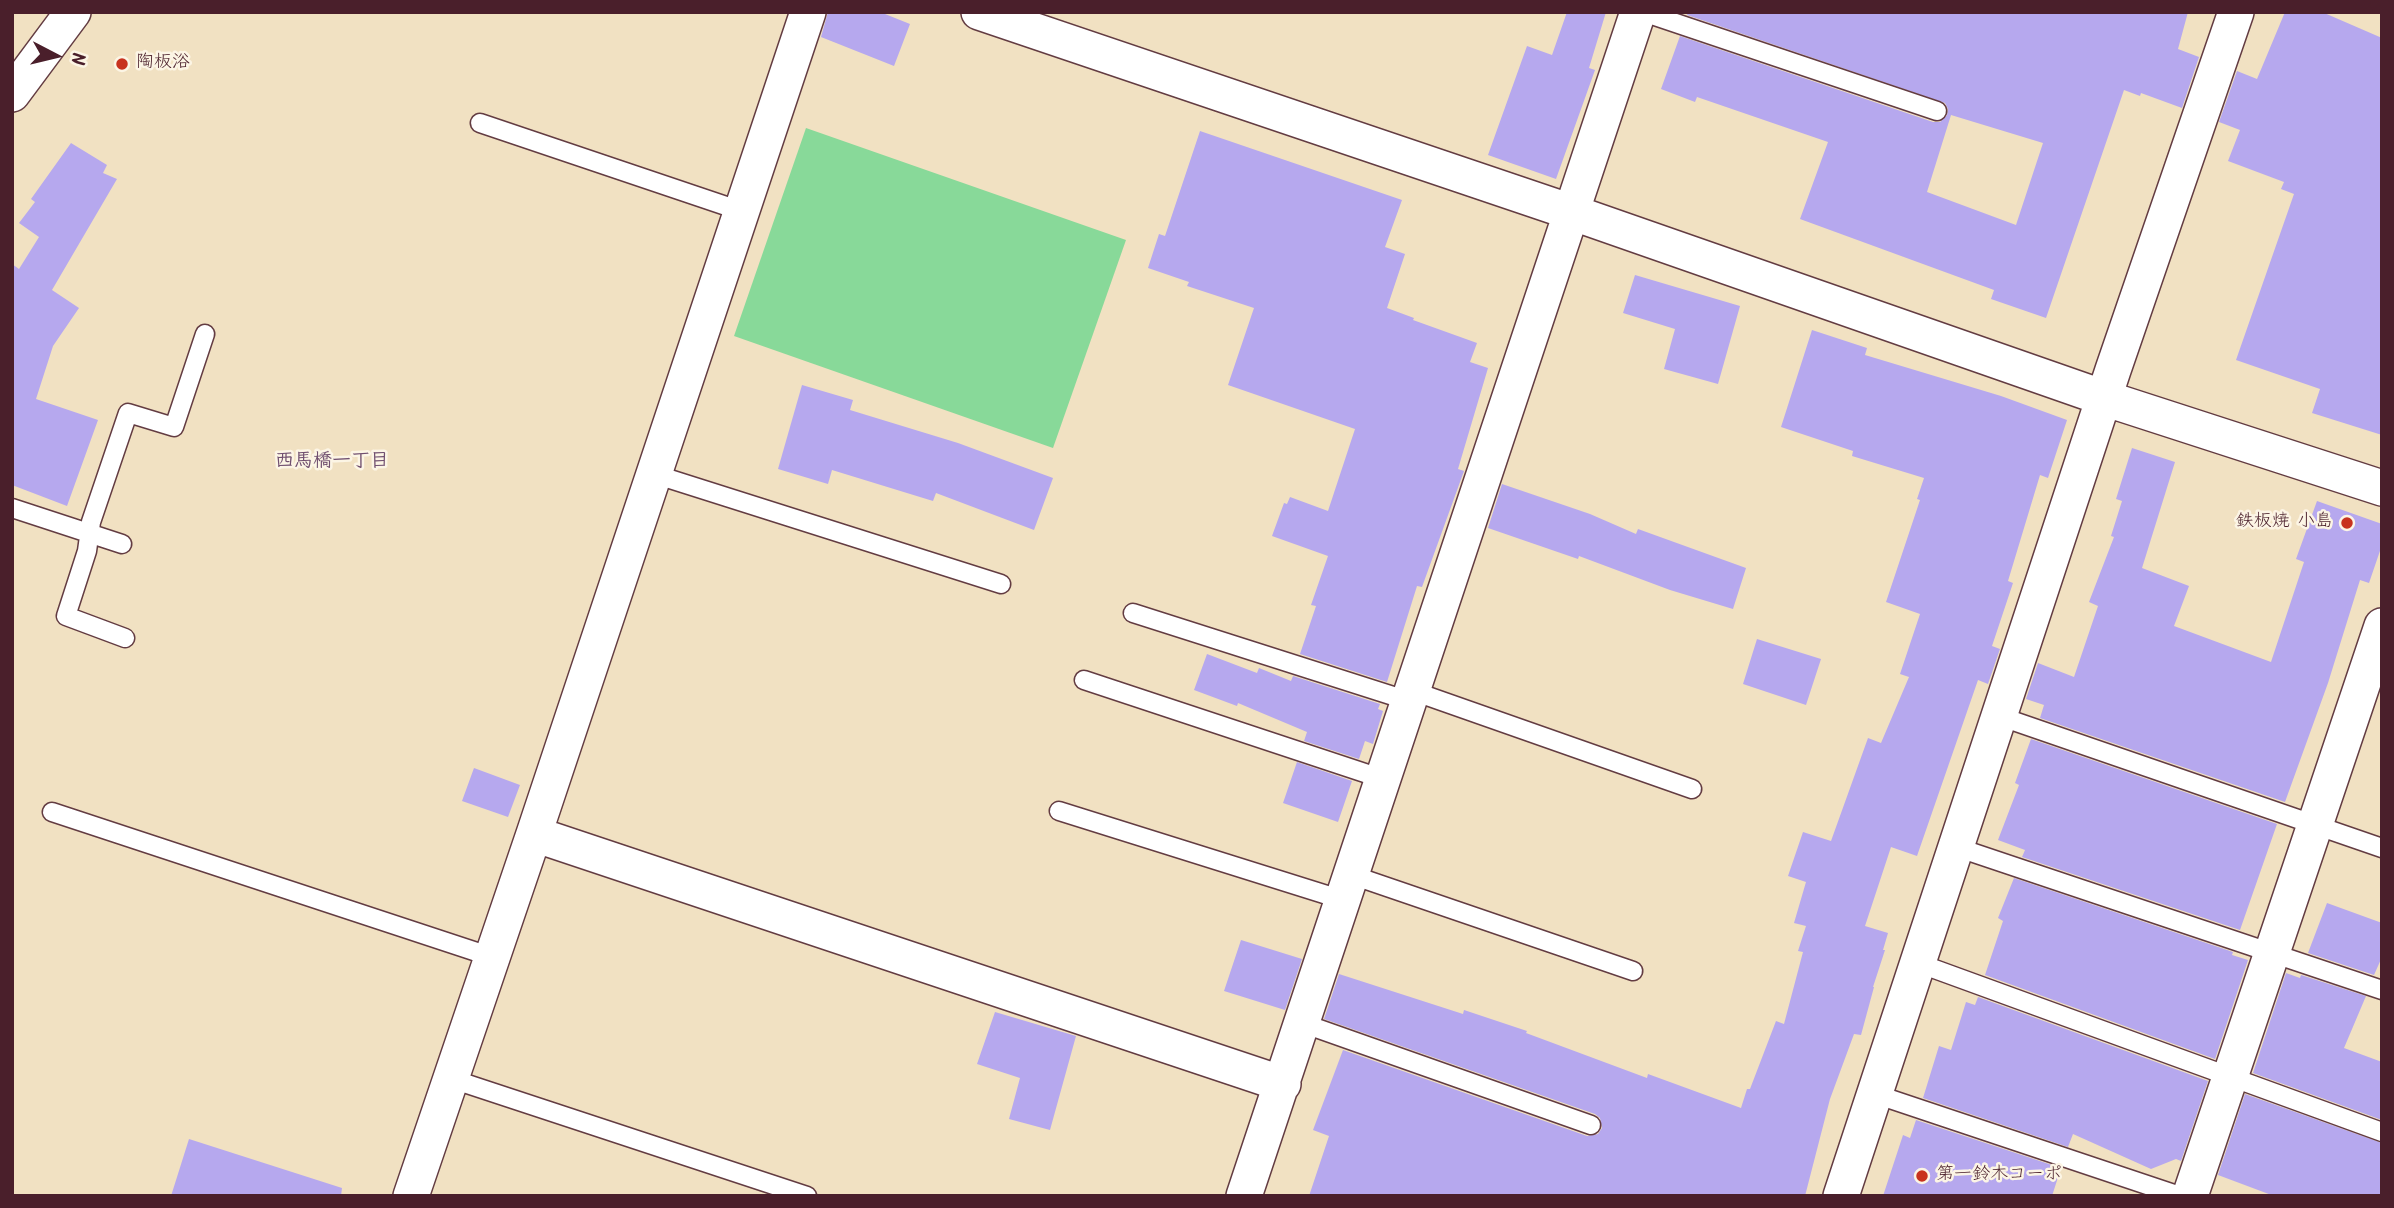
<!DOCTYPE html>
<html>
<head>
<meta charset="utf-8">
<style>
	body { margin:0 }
	#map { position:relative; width:2394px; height:1208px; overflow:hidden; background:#f1e1c2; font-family:Kalam,sans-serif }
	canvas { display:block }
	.frame { position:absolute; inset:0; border:14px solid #4a1f2b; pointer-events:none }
	.north { position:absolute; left:21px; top:21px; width:70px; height:70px; -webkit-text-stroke:5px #fcf5e5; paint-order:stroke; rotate:97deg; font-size:19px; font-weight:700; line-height:28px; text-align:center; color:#4a1f2b }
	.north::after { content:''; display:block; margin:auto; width:24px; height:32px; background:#4a1f2b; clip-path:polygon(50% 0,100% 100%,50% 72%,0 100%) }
</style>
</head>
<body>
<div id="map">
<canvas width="2394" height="1208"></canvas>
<div class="frame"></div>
<div class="north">N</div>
</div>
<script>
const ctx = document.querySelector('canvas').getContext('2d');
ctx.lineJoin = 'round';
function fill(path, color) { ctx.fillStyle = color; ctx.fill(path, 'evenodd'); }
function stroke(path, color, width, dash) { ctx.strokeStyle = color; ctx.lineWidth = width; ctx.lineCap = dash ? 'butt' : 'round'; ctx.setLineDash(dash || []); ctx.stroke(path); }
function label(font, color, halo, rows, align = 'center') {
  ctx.font = font + ' Kalam,"Klee One",sans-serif'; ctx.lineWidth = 5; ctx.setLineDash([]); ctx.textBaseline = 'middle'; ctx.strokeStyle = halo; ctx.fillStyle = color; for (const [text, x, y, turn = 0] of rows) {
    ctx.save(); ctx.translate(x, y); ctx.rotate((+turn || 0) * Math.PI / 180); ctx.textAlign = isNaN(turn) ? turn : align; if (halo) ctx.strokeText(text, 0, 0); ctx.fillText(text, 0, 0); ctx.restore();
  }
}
const green = new Path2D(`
	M 806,128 L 1126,240 L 1053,448 L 734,336 Z`);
const building = new Path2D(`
	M 828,12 L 880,12 L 910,24 L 894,66 L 821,37 Z
	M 1567,12 L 1606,12 L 1589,68 L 1595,70 L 1556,179 L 1488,155 L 1527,46 L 1552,55 Z
	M 1688,12 L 2188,12 L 2178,49 L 2199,57 L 2182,108 L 2141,93 L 2140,96 L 2124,90 L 2046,318 L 1991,299 L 1994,290 L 1800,219 L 1828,142 L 1697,97 L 1695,102 L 1661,89 L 1680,36 L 1933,122 L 1940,122 L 1947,115 L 1948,109 L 1945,103 L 1687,15 ZM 1951,115 L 2043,143 L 2016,225 L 1927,192 Z
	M 2285,12 L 2322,12 L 2382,38 L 2382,435 L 2312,413 L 2320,389 L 2236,360 L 2294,194 L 2281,189 L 2284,182 L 2228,161 L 2240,130 L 2219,122 L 2237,71 L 2257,79 Z
	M 1200,131 L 1402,200 L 1385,247 L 1405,254 L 1387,308 L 1414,318 L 1413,320 L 1477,343 L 1470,362 L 1488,368 L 1458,469 L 1464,471 L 1422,587 L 1417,586 L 1387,682 L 1300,654 L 1316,606 L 1311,605 L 1328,556 L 1272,536 L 1284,503 L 1287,504 L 1290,497 L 1328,511 L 1355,429 L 1228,385 L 1254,308 L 1187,286 L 1189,282 L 1148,268 L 1159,234 L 1165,236 Z
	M 71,143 L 107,165 L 103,173 L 117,179 L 52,290 L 79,308 L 53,346 L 36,399 L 98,420 L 67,506 L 12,485 L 12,264 L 19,269 L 39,237 L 19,223 L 35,202 L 31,199 Z
	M 1635,275 L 1740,306 L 1718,384 L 1664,369 L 1675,329 L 1623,313 Z
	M 1812,330 L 1867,348 L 1865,355 L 2001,396 L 2067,420 L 2048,478 L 2040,475 L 2008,581 L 2013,583 L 1992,646 L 2000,649 L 1988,684 L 1978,680 L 1917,856 L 1891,847 L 1865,926 L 1888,933 L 1883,950 L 1885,950 L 1873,987 L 1874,987 L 1861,1035 L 1854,1034 L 1830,1099 L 1805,1196 L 1309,1196 L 1329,1136 L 1313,1130 L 1343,1050 L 1587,1136 L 1598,1134 L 1602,1128 L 1600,1118 L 1595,1114 L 1324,1019 L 1339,974 L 1463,1014 L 1464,1010 L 1527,1031 L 1526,1033 L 1647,1078 L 1648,1074 L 1741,1108 L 1747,1089 L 1750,1089 L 1776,1021 L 1784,1024 L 1803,952 L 1798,951 L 1806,926 L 1794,923 L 1806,882 L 1788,876 L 1803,832 L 1831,841 L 1868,738 L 1881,743 L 1909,677 L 1900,674 L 1920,614 L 1886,602 L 1920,500 L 1917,499 L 1924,478 L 1852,456 L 1853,451 L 1781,427 Z
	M 802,385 L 853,400 L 850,410 L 958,443 L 1053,478 L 1034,530 L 936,493 L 933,501 L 832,470 L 828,484 L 778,469 Z
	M 2132,448 L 2175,462 L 2142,568 L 2189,586 L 2174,626 L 2271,662 L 2304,562 L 2296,559 L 2317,501 L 2382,524 L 2382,545 L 2369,583 L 2360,580 L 2328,683 L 2285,802 L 2040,718 L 2044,705 L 2026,699 L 2038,663 L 2074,677 L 2098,606 L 2089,602 L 2114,537 L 2111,536 L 2122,501 L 2116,499 Z
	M 1502,484 L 1590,514 L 1636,534 L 1638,529 L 1746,568 L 1733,609 L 1670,590 L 1579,556 L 1578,559 L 1488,528 Z
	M 1757,639 L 1821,659 L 1806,705 L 1743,684 Z
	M 1207,654 L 1257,673 L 1259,668 L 1291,681 L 1293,676 L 1380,704 L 1378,709 L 1383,711 L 1373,744 L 1365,741 L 1359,759 L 1304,741 L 1307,732 L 1238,703 L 1237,706 L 1194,690 Z
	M 2031,739 L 2277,824 L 2240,930 L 2022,857 L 2025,850 L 1998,840 L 2019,785 L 2015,783 Z
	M 1297,762 L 1352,781 L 1338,822 L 1283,803 Z
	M 474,768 L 520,785 L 508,817 L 462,801 Z
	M 2014,878 L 2233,952 L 2232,955 L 2248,960 L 2215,1059 L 1985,975 L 2003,921 L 1998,918 Z
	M 2327,903 L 2382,923 L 2382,957 L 2374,975 L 2308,953 Z
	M 1241,940 L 1302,959 L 1285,1010 L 1224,991 Z
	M 2286,973 L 2300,978 L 2301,975 L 2366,996 L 2344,1048 L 2382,1062 L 2382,1120 L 2253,1073 Z
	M 1978,997 L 2208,1081 L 2181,1161 L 2176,1159 L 2151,1169 L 2073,1134 L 2068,1147 L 1923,1098 L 1939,1046 L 1951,1050 L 1966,1002 L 1975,1005 Z
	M 995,1012 L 1076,1036 L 1050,1130 L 1009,1119 L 1020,1078 L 977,1064 Z
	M 2245,1094 L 2382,1143 L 2382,1196 L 2274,1196 L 2218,1175 Z
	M 1916,1120 L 2061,1168 L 2052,1196 L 1883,1196 L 1903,1135 L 1910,1138 Z
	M 189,1139 L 342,1188 L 341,1196 L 171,1196 Z`);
const service = new Path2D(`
	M 1643,12 L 1937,111
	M 480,123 L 741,211
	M 654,474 L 1001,584
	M 12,508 L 122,544
	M 1133,613 L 1409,701
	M 125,638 L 66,616 L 87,551 L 91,522 L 128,413 L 174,427 L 205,334
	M 1084,680 L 1383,779
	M 1413,691 L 1692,789
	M 1999,716 L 2382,848
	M 1059,811 L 1343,900
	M 52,812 L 492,957
	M 1956,847 L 2382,990
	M 1352,875 L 1633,971
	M 1918,963 L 2382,1132
	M 1302,1023 L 1591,1125
	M 452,1079 L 807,1196
	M 1875,1094 L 2180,1196`);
const minor = new Path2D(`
	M 979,12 L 1571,212 L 2104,398 L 2382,488
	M 12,94 L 73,12
	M 534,834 L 1283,1084
	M 411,1196 L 534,834 L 808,12
	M 1244,1196 L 1638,12
	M 1841,1196 L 2113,370 L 2236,12
	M 2190,1196 L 2382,626`);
const markers = [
	[122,64,7,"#c8321e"],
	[2347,523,7,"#c8321e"],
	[1922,1176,7,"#c8321e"]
];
const poiNames = [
	["陶板浴",136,64],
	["鉄板焼 小島",2333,523,"right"],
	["第一鈴木コーポ",1936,1176]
];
const neighbourhoodNames = [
	["西馬橋一丁目",332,463]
];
fill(green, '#88d999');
fill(building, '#b6a8ee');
stroke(service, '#633c42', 21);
stroke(minor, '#633c42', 38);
stroke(service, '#fff', 18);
stroke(minor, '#fff', 35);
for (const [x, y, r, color] of markers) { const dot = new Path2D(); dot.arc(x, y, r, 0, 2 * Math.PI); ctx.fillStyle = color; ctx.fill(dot); stroke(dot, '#fcf5e5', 2.5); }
label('18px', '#4a1f2b', '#fcf5e5', poiNames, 'left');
label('bold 19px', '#704f6f', '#fcf5e5', neighbourhoodNames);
</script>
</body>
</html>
